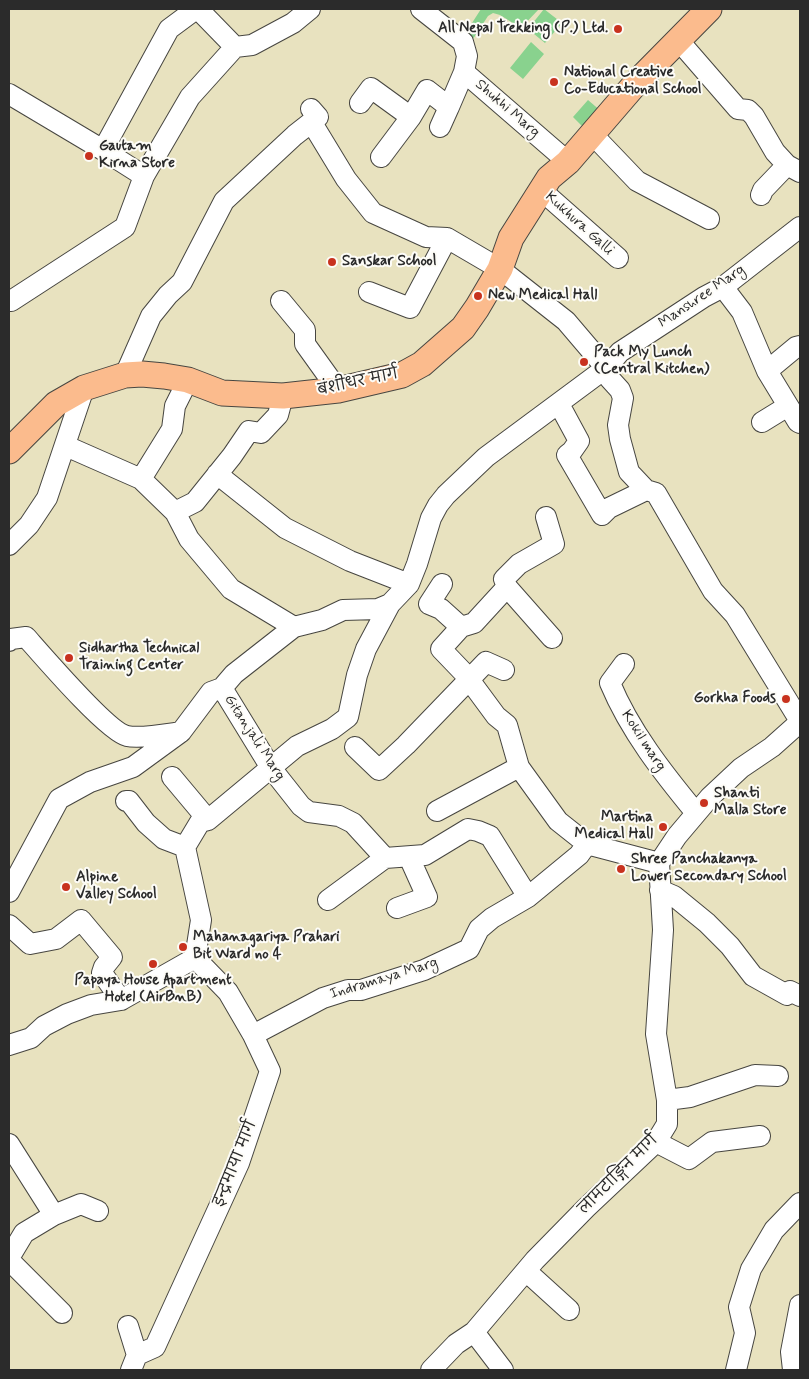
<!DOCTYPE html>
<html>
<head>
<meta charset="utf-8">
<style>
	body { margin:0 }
	#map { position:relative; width:809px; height:1379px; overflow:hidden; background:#e8e2bf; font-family:Mynerve,sans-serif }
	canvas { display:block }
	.frame { position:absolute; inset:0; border:10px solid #2b2b2b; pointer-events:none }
</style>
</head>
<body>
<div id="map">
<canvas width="809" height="1379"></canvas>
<div class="frame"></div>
</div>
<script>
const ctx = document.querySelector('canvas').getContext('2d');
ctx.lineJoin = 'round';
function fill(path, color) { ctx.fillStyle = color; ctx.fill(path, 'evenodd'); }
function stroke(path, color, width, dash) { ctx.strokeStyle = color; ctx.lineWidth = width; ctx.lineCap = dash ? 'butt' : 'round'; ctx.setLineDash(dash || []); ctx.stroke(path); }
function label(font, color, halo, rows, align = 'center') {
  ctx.font = font + ' Mynerve,"Playpen Sans Deva",sans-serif'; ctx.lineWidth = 4; ctx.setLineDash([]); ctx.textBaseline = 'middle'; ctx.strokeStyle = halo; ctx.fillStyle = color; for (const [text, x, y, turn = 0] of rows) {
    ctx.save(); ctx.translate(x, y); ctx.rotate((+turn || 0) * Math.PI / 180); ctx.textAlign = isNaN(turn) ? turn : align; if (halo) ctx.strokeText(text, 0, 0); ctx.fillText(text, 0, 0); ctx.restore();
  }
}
const green = new Path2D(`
	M 481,9 L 539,9 L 521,28 L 500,15 L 493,13 L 488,16 L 471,42 L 463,37 Z
	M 544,9 L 562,23 L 545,43 L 528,29 Z
	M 531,42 L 544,54 L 523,79 L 510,68 Z
	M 588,100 L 602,112 L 585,129 L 573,117 Z`);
const minor = new Path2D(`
	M 198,9 L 235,47
	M 421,9 L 463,42 L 467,56 L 464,72 L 568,162
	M 679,41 L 738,109 L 748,110 L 754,116 L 775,152 L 787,165 L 800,172
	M 9,94 L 103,150
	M 360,103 L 371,88 L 411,117 L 427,90 L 449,107 L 464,72
	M 312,123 L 346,179 L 373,213 L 426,237 L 447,238 L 500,269 L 566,321 L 606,368 L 610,379 L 620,390 L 623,398 L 618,425 L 620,439 L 629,472 L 646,490 L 656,493 L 713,591 L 735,615 L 800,721
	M 440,127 L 449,107
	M 592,134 L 637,181 L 709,219
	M 381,157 L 411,117
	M 144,176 L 103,150 L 169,29 L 196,9
	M 541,190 L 618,258
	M 761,195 L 763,190 L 787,165
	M 723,287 L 742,312 L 767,371 L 798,422 L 800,423
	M 369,292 L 410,308 L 447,238
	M 11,301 L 125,227 L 144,176 L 190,97 L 235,47 L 252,45 L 293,23 L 310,9
	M 281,301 L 305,330 L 305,344 L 338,390
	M 767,371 L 796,347 L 800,346
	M 125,375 L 151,316 L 168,295 L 182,282 L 224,201 L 295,135 L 318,117 L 311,109
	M 559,404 L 579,441 L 572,451 L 567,455 L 602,515 L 609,508 L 646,490
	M 762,422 L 788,406
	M 66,446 L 141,479 L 172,429 L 175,406 L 188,380
	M 217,474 L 285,528 L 350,561 L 409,584
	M 141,479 L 175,512 L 195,502 L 232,456 L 249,431 L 261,433 L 278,415 L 283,396
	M 175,512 L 189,539 L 231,589 L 294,627
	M 546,517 L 554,544 L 519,564 L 504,579 L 507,587 L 474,623 L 461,627 L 441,649 L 465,674 L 496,716 L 507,725 L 519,767 L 558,821 L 587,844
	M 9,545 L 29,525 L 47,498 L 84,388
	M 442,584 L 429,604 L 441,609 L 461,627
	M 507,587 L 552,638
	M 9,641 L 11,639 L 26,637 C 42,655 108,732 127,736 C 140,739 167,734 181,732 L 211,692 L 222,688 L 271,768 L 301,806 L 309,812 L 339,816 L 353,823 L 385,858 L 425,855 L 468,829 L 478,831 L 490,836 L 528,897 L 579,855 L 587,844 L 659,863
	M 624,664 L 610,683 C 630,731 663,773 696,813
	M 222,688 L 234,674 L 294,627 L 322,620 L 343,610 L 378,609 L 390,604
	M 355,747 L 379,770 L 406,745 L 486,662 L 504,670
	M 172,777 L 208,820
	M 126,801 L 129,801 L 146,823 L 164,839 L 185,847
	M 437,811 L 519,767
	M 659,863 L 677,836 L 710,797 L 741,768 L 772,747 L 800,722
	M 660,890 L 674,896 L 707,923 L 730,946 L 753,976 L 787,995 L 790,991 L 800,996
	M 9,892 L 59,799 L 90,782 L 133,767 L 181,732
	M 328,900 L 385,858
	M 397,908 L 427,897 L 409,857
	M 9,925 L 30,944 L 56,939 L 81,920 L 112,957 L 104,967 L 102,973 L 121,1000 L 195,958 L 201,920 L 185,847 L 200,822 L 208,820 L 297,746 L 332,729 L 348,717 L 357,675 L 366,649 L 390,604 L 409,584 L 417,564 L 431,518 L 438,505 L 446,495 L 486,457 L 606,368 L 620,352 L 704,297 L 723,287 L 800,227
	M 253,1035 L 323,998 L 348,990 L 361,990 L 424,970 L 469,949 L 479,929 L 492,918 L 528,897
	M 9,1045 L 31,1038 L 44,1026 L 67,1014 L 91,1005 L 121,1000
	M 667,1100 L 690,1097 L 755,1075 L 778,1076
	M 656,1142 L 689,1159 L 712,1142 L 760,1136
	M 9,1144 L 54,1215
	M 9,1258 L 24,1233 L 54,1215 L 81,1204 L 98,1211
	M 9,1260 L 62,1313
	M 526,1271 L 569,1310
	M 128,1326 L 137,1355
	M 474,1332 L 503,1370
	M 131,1370 L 137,1355 L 155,1347 L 239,1163 L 270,1071 L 253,1035 L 228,992 L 195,958
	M 431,1370 L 456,1344 L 474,1332 L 535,1260 L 586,1208 L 656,1142 L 667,1124 L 667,1100 L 656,1034 L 663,930 L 659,863
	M 736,1370 L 745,1333 L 739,1307 L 751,1269 L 774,1230 L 800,1203
	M 793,1370 L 791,1352 L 800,1305`);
const major = new Path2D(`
	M 9,451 L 56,404 L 84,388 L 125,375 L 142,374 L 164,376 L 188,380 L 222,393 L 283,396 L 338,390 L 402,375 L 422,364 L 463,328 L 477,308 L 500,269 L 511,238 L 549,178 L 568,162 L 636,83 L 709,9`);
const markers = [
	[618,29,5,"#c8321e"],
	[554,82,5,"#c8321e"],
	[89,156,5,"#c8321e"],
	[332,262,5,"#c8321e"],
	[478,296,5,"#c8321e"],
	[584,362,5,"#c8321e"],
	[69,658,5,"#c8321e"],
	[786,699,5,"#c8321e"],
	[704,803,5,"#c8321e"],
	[663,827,5,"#c8321e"],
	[621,869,5,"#c8321e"],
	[66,887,5,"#c8321e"],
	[183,947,5,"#c8321e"],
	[153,964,5,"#c8321e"]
];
const poiNames = [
	["All Nepal Trekking (P.) Ltd.",608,29,"right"],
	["National Creative",564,73],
	["Co-Educational School",564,90],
	["Gautam",99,147],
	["Kirna Store",99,164],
	["Sanskar School",342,262],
	["New Medical Hall",488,296],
	["Pack My Lunch",594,353],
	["(Central Kitchen)",594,370],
	["Sidhartha Technical",79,649],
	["Training Center",79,666],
	["Gorkha Foods",776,699,"right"],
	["Shanti",714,794],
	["Malla Store",714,811],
	["Martina",653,818,"right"],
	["Medical Hall",653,835,"right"],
	["Shree Panchakanya",631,860],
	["Lower Secondary School",631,877],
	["Alpine",76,878],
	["Valley School",76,895],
	["Mahanagariya Prahari",193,938],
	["Bit Ward no 4",193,955],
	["Papaya House Apartment",153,981,"center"],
	["Hotel (AirBnB)",153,998,"center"]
];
const streetNames = [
	["Shukhi Marg",507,109,41],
	["Kukhura Galli",579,224,42],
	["Manshree Marg",702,297,-34],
	["बंशीधर मार्ग",358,383,-12],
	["Gitanjali Marg",254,738,57],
	["Kokil marg",643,741,57],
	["Indramaya Marg",384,979,-17],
	["इन्द्रमाया मार्ग",236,1164,-68],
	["लामटाङ्गिन मार्ग",619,1175,-45]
];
fill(green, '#89d28e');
stroke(minor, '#474641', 22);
stroke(major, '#474641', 27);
stroke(minor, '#fff', 20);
stroke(major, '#fbbb8d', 25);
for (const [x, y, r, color] of markers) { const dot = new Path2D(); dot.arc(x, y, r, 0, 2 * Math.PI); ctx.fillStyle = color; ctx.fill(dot); stroke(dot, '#fdfcf7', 2); }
label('bold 15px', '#2b2b2b', '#fdfcf7', poiNames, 'left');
label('15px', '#2b2b2b', '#fdfcf7', streetNames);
</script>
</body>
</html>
